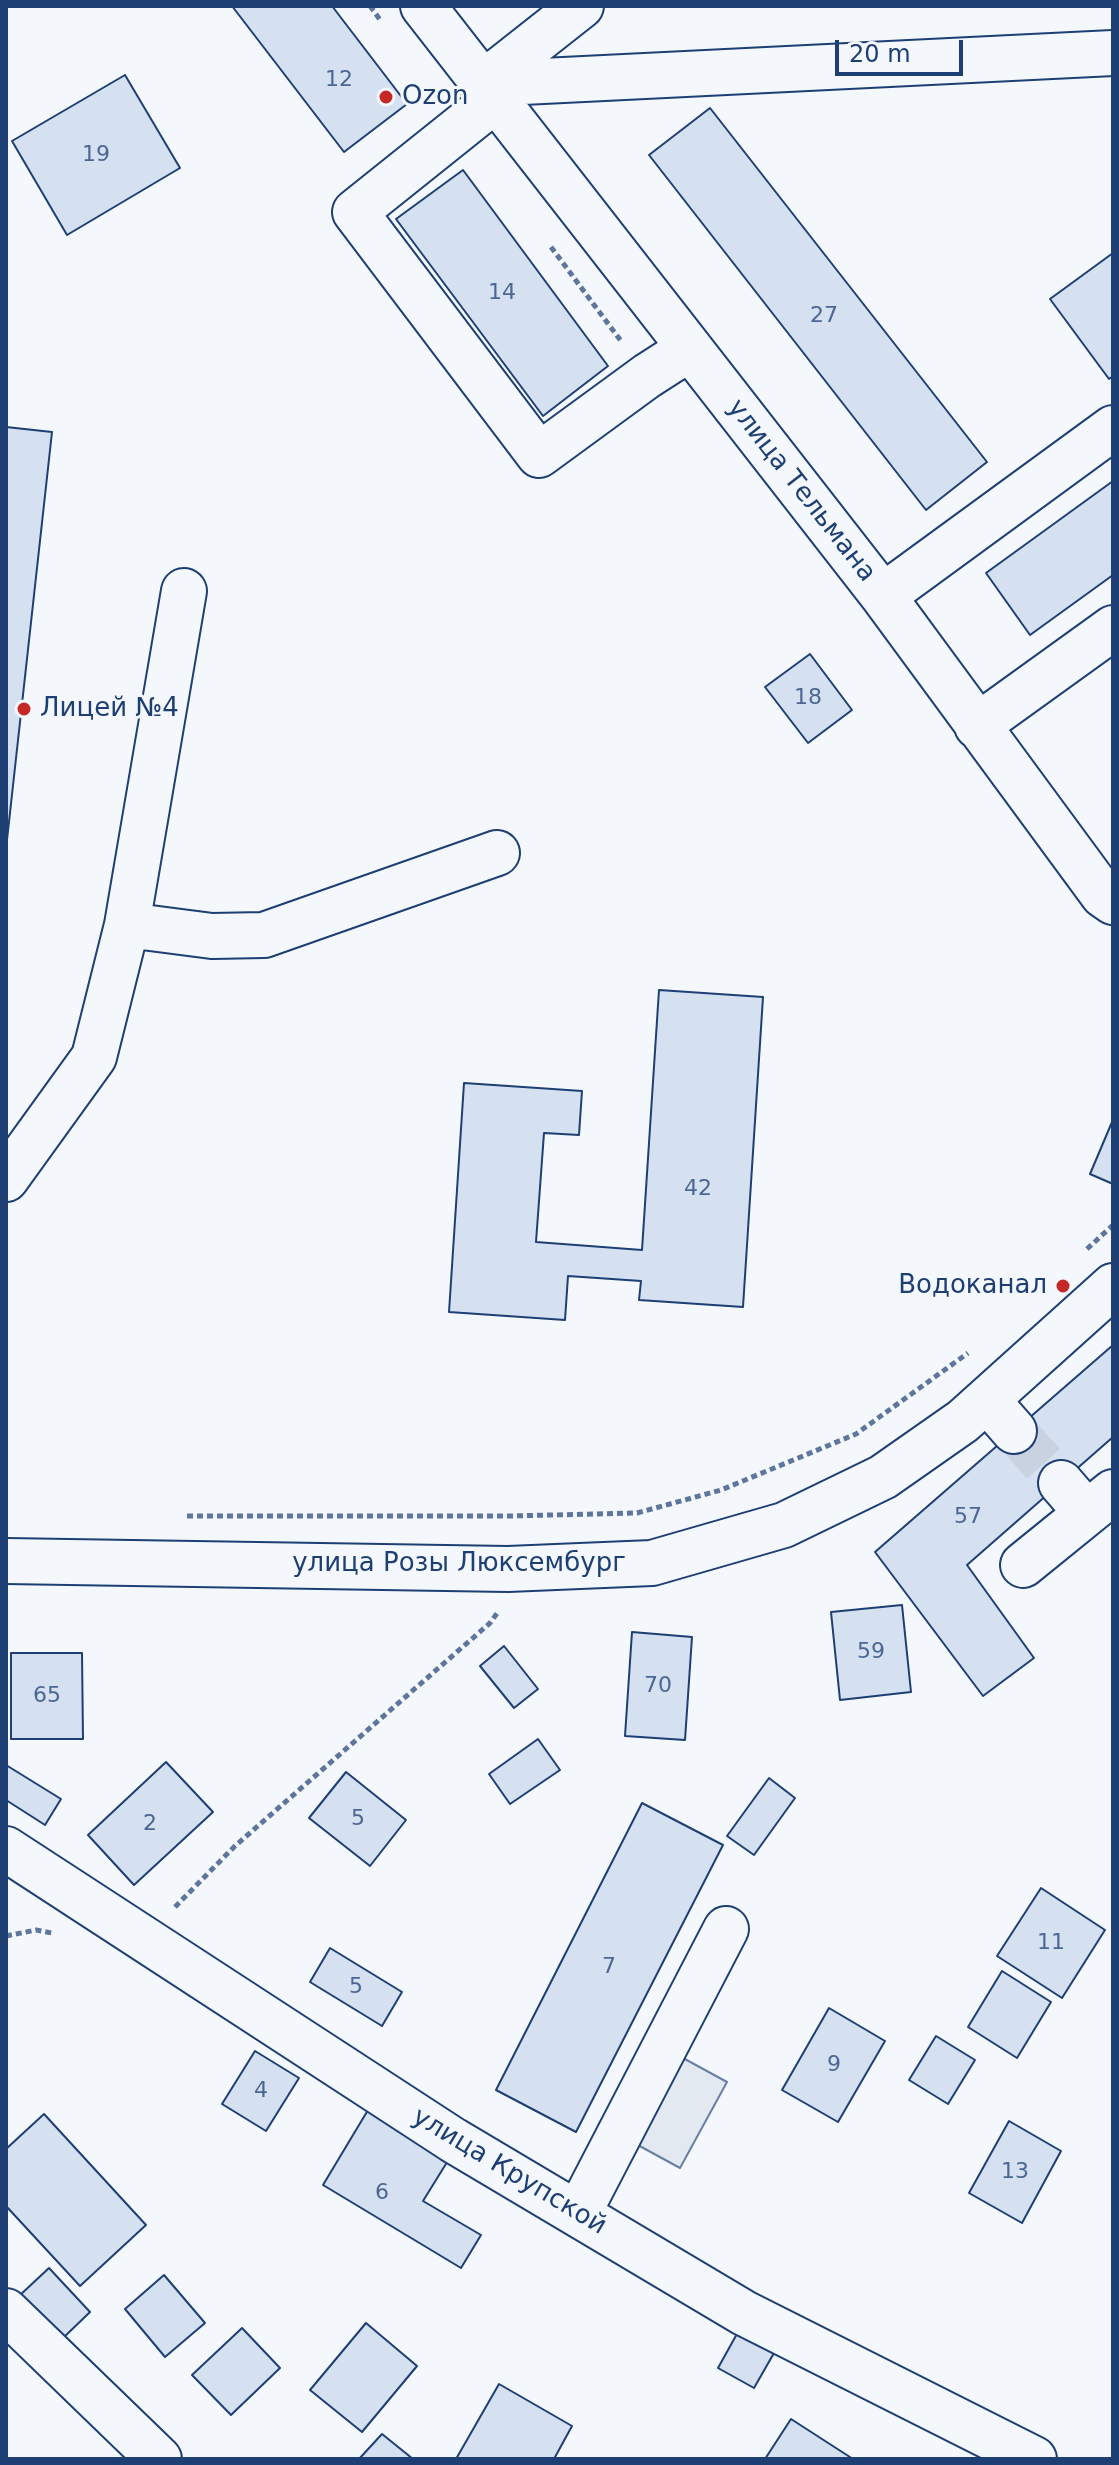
<!DOCTYPE html>
<html>
<head>
<meta charset="utf-8">
<style>
	body { margin:0 }
	#map { position:relative; width:1119px; height:2465px; overflow:hidden; background:#f4f7fb; font-family:"DejaVu Sans",sans-serif }
	canvas { display:block }
	.frame { position:absolute; inset:0; border:8px solid #1d3f73; pointer-events:none }
	.scale { position:absolute; left:835px; top:40px; width:128px; height:36px; box-sizing:border-box; border:4px solid #1d3f73; border-top:0; padding-left:10px; font-size:24px; line-height:28px; white-space:nowrap; color:#1d3f73; -webkit-text-stroke:6px #f4f7fb; paint-order:stroke }
</style>
</head>
<body>
<div id="map">
<canvas width="1119" height="2465"></canvas>
<div class="frame"></div>
<div class="scale">20 m</div>
</div>
<script>
const ctx = document.querySelector('canvas').getContext('2d');
ctx.lineJoin = 'round';
function fill(path, color) { ctx.fillStyle = color; ctx.fill(path, 'evenodd'); }
function stroke(path, color, width, dash) { ctx.strokeStyle = color; ctx.lineWidth = width; ctx.lineCap = dash ? 'butt' : 'round'; ctx.setLineDash(dash || []); ctx.stroke(path); }
function label(font, color, halo, rows, align = 'center') {
  ctx.font = font + ' "DejaVu Sans",sans-serif'; ctx.lineWidth = 6; ctx.setLineDash([]); ctx.textBaseline = 'middle'; ctx.strokeStyle = halo; ctx.fillStyle = color; for (const [text, x, y, turn = 0] of rows) {
    ctx.save(); ctx.translate(x, y); ctx.rotate((+turn || 0) * Math.PI / 180); ctx.textAlign = isNaN(turn) ? turn : align; if (halo) ctx.strokeText(text, 0, 0); ctx.fillText(text, 0, 0); ctx.restore();
  }
}
const green = new Path2D(`
	M 683,2058 L 727,2082 L 680,2168 L 636,2144 Z`);
const building = new Path2D(`
	M 232,6 L 332,6 L 407,104 L 344,152 Z
	M 125,75 L 180,168 L 67,235 L 12,141 Z
	M 710,108 L 987,462 L 926,510 L 649,155 Z
	M 463,170 L 608,366 L 543,416 L 396,219 Z
	M 1113,253 L 1113,376 L 1109,379 L 1050,299 Z
	M 6,427 L 52,432 L 6,849 Z
	M 1113,481 L 1113,575 L 1030,635 L 986,573 Z
	M 810,654 L 852,710 L 808,743 L 765,687 Z
	M 659,990 L 763,997 L 743,1307 L 639,1300 L 641,1281 L 568,1276 L 565,1320 L 449,1312 L 464,1083 L 582,1091 L 579,1135 L 544,1133 L 536,1242 L 642,1250 Z
	M 1112,1122 L 1113,1122 L 1113,1184 L 1090,1174 Z
	M 1113,1345 L 1113,1437 L 967,1565 L 1034,1658 L 983,1696 L 875,1552 Z
	M 902,1605 L 911,1692 L 840,1700 L 831,1612 Z
	M 632,1632 L 692,1637 L 685,1740 L 625,1736 Z
	M 504,1646 L 538,1689 L 514,1708 L 480,1666 Z
	M 11,1653 L 82,1653 L 83,1739 L 11,1739 Z
	M 538,1739 L 560,1770 L 510,1804 L 489,1774 Z
	M 166,1762 L 213,1812 L 134,1885 L 88,1835 Z
	M 6,1765 L 61,1799 L 45,1825 L 6,1800 Z
	M 346,1772 L 406,1820 L 370,1866 L 309,1818 Z
	M 769,1778 L 795,1798 L 754,1855 L 727,1836 Z
	M 642,1803 L 723,1845 L 576,2132 L 496,2090 Z
	M 1041,1888 L 1105,1930 L 1062,1998 L 997,1956 Z
	M 330,1948 L 402,1992 L 382,2026 L 310,1982 Z
	M 1002,1971 L 1051,2002 L 1017,2058 L 968,2027 Z
	M 829,2008 L 885,2041 L 838,2122 L 782,2090 Z
	M 936,2036 L 975,2060 L 948,2104 L 909,2080 Z
	M 255,2051 L 299,2078 L 266,2131 L 222,2104 Z
	M 368,2110 L 449,2159 L 423,2201 L 481,2235 L 461,2268 L 323,2185 Z
	M 44,2114 L 146,2225 L 80,2286 L 6,2206 L 6,2149 Z
	M 1009,2121 L 1061,2151 L 1022,2223 L 969,2193 Z
	M 49,2268 L 90,2312 L 61,2340 L 19,2296 Z
	M 164,2275 L 205,2323 L 165,2357 L 125,2309 Z
	M 366,2323 L 417,2366 L 362,2432 L 310,2390 Z
	M 242,2328 L 280,2368 L 231,2415 L 192,2375 Z
	M 738,2332 L 774,2353 L 754,2388 L 718,2368 Z
	M 499,2384 L 572,2426 L 554,2459 L 456,2459 Z
	M 791,2419 L 853,2459 L 765,2459 Z
	M 382,2434 L 413,2459 L 359,2459 Z`);
const minorTunnel = new Path2D(`
	M 1014,1431 L 1061,1483`);
const path = new Path2D(`
	M 370,6 L 381,21
	M 551,247 L 621,341
	M 1087,1249 L 1113,1225
	M 187,1516 L 509,1516 L 637,1513 L 721,1490 L 856,1434 L 968,1353
	M 175,1907 L 235,1846 L 490,1623 L 498,1612
	M 6,1936 L 36,1930 L 52,1933`);
const minor = new Path2D(`
	M 423,6 L 883,596 L 1103,895 L 1113,902
	M 482,84 L 1113,53
	M 482,84 L 581,6
	M 495,100 L 355,212 L 539,455 L 647,376 L 689,349
	M 883,596 L 1113,428
	M 977,726 L 1113,628
	M 127,925 L 212,936 L 264,935 L 497,853
	M 6,1179 L 94,1057 L 127,925 L 184,591
	M 987,1400 L 1014,1431
	M 1061,1483 L 1087,1513
	M 6,1561 L 508,1569 L 652,1563 L 784,1525 L 883,1477 L 963,1421 L 1113,1286
	M 1023,1565 L 1113,1492
	M 6,1849 L 453,2140 L 744,2313 L 1034,2459
	M 578,2214 L 726,1929
	M 6,2311 L 159,2459`);
const markers = [
	[386,97,8,"#c62828"],
	[24,709,8,"#c62828"],
	[1063,1286,8,"#c62828"]
];
const numberNames = [
	["12",339,80],
	["19",96,155],
	["14",502,293],
	["27",824,316],
	["18",808,698],
	["42",698,1189],
	["57",968,1517],
	["59",871,1652],
	["70",658,1686],
	["65",47,1696],
	["5",358,1819],
	["2",150,1824],
	["11",1051,1943],
	["7",609,1967],
	["5",356,1987],
	["9",834,2065],
	["4",261,2091],
	["13",1015,2172],
	["6",382,2193]
];
const poiNames = [
	["Ozon",402,97],
	["Лицей №4",40,709],
	["Водоканал",1047,1286,"right"]
];
const streetNames = [
	["улица Тельмана",801,491,52],
	["улица Розы Люксембург",459,1564],
	["улица Крупской",509,2172,31]
];
fill(green, '#e3e9f0');
stroke(green, '#687fa3', 2);
fill(building, '#d5e0f0');
stroke(building, '#1d3f73', 2);
stroke(minorTunnel, '#c9d2e0', 44, [44, 22]);
stroke(minor, '#1d3f73', 48);
stroke(path, '#5e769c', 5, [6, 4]);
stroke(minor, '#f4f7fb', 44);
for (const [x, y, r, color] of markers) { const dot = new Path2D(); dot.arc(x, y, r, 0, 2 * Math.PI); ctx.fillStyle = color; ctx.fill(dot); stroke(dot, '#f4f7fb', 3); }
label('22px', '#4b6792', null, numberNames);
label('26px', '#1d3f73', '#f4f7fb', poiNames, 'left');
label('26px', '#1d3f73', '#f4f7fb', streetNames);
</script>
</body>
</html>
